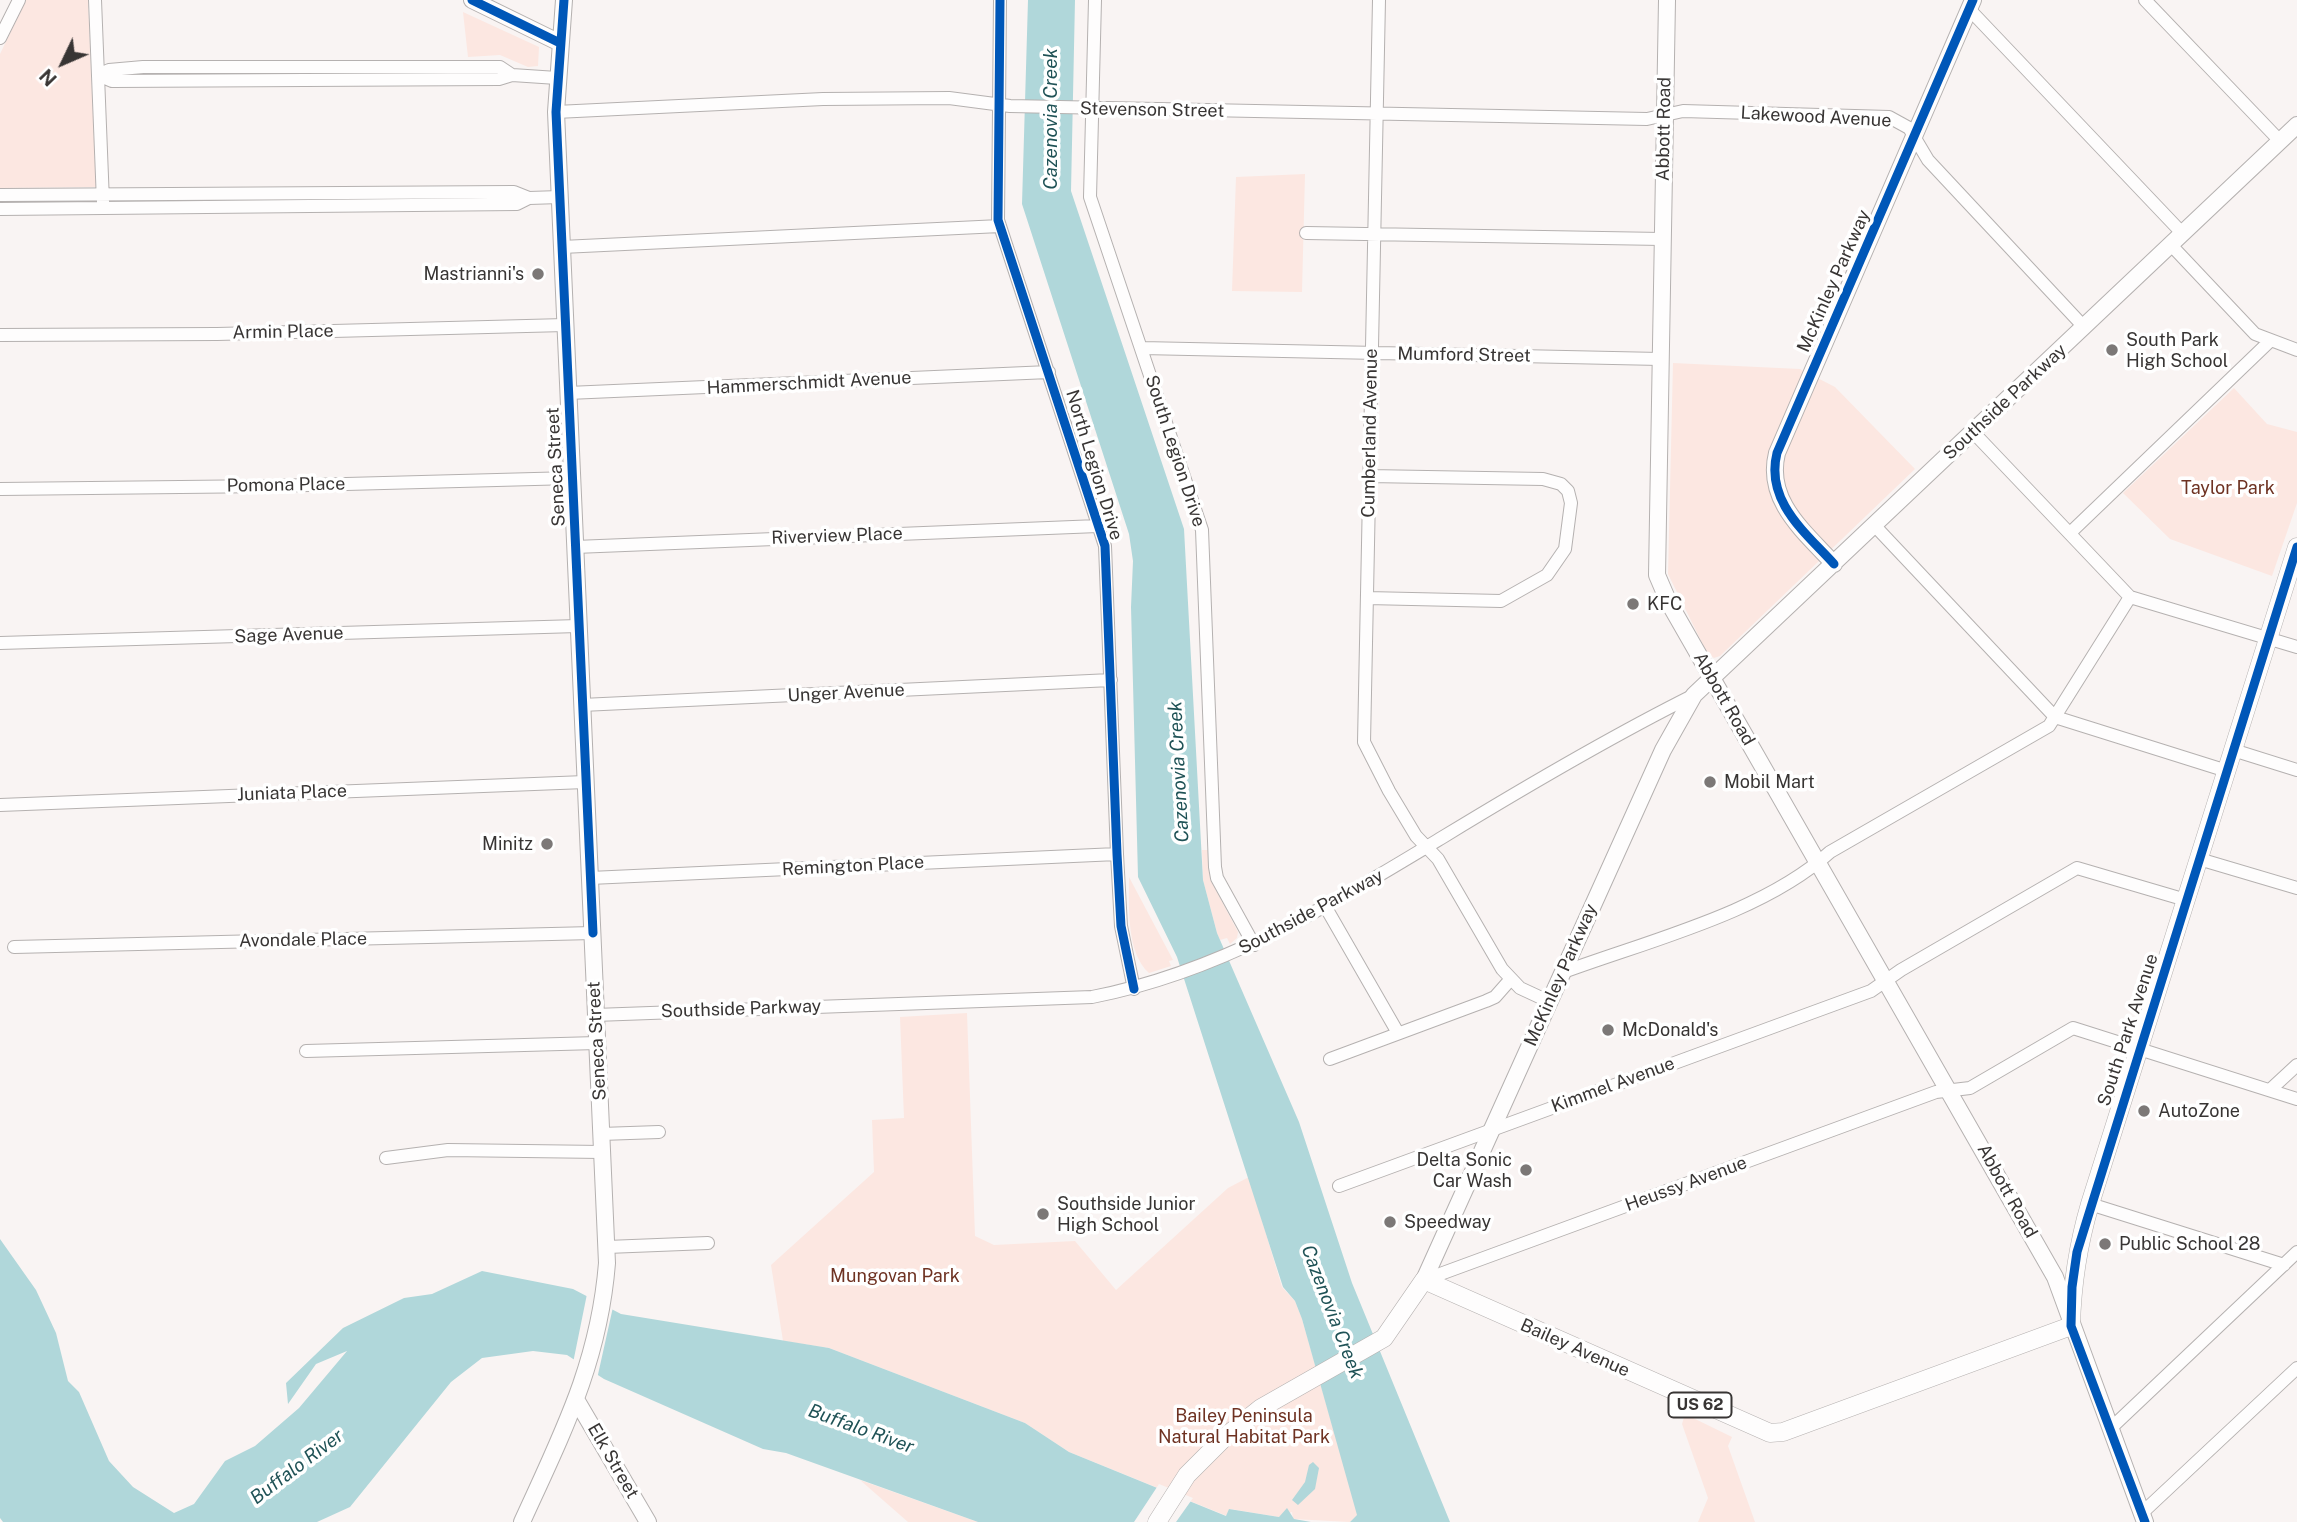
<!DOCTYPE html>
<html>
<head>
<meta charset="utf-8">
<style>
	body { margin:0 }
	#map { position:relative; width:2297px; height:1522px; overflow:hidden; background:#f9f4f3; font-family:"Public Sans",sans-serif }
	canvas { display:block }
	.north { position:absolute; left:28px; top:28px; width:70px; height:70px; -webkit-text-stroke:5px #fff; paint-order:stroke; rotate:226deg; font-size:19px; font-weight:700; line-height:28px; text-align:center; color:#383534 }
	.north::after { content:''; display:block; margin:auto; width:24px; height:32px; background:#383534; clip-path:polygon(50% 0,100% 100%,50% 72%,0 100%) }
</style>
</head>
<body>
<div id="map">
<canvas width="2297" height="1522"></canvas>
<div class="north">N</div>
</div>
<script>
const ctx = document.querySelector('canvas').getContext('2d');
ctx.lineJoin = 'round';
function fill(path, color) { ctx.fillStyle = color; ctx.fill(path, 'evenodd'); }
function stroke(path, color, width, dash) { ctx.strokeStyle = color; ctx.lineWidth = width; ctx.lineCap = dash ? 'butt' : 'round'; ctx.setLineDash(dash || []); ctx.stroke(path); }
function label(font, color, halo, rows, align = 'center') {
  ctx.font = font + ' "Public Sans",sans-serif'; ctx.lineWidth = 7; ctx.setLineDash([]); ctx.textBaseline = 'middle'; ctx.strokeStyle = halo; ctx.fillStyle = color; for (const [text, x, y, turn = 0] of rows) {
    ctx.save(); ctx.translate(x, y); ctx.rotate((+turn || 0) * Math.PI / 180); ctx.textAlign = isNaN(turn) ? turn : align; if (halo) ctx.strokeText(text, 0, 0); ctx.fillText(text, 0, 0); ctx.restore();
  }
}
const green = new Path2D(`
	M 26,0 L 88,0 L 96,187 L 0,188 L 0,54 Z
	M 463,12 L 539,47 L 538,66 L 528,67 L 500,55 L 468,57 Z
	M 1305,174 L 1302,292 L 1232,291 L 1236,177 Z
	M 1673,363 L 1800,369 L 1835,387 L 1915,469 L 1720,656 L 1714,658 L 1707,653 L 1668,574 Z
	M 2234,388 L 2267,424 L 2297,432 L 2297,503 L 2272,576 L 2170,539 L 2123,493 Z
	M 1202,850 L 1208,850 L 1210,879 L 1238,932 L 1237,938 L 1230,944 L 1227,938 L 1220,940 L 1217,933 L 1203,880 Z
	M 1129,877 L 1173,960 L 1169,961 L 1171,966 L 1149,973 C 1126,953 1129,905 1129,877 Z
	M 967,1013 L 975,1236 L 994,1245 L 1075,1241 L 1116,1290 L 1228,1188 L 1249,1177 L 1282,1287 L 1295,1301 L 1302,1319 L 1358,1515 L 1350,1522 L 1293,1519 L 1292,1512 L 1279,1517 L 1230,1509 L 1227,1516 L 1069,1452 L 1025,1423 L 829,1348 L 783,1341 L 771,1265 L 874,1172 L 872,1120 L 904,1118 L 900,1017 Z
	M 1685,1414 L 1732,1437 L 1728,1446 L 1755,1522 L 1698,1522 L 1708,1498 L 1682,1424 Z
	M 860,1480 L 978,1522 L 908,1522 Z`);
const water = new Path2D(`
	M 1028,0 L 1075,0 L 1071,191 L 1184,529 L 1203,880 L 1217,933 L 1299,1122 L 1352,1283 L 1450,1522 L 1350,1522 L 1357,1515 L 1302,1319 L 1295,1301 L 1283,1287 L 1177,957 L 1138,877 L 1131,607 L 1133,561 L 1129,534 L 1022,204 Z
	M 0,1239 L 36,1290 L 56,1333 L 68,1381 L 79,1392 L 109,1461 L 133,1487 L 174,1513 L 194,1504 L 225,1461 L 255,1446 L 299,1408 L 347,1351 L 316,1364 L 288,1404 L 286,1383 L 343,1328 L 404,1298 L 432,1294 L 482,1271 L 573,1289 L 621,1314 L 829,1348 L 1025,1423 L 1069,1452 L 1226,1516 L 1229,1509 L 1279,1517 L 1287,1508 L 1294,1519 L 1311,1522 L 978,1522 L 786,1453 L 763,1449 L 604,1379 L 567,1355 L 533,1351 L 482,1358 L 451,1382 L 350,1507 L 317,1522 L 3,1522 L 0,1518 Z
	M 1313,1462 L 1319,1468 L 1315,1489 L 1298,1505 L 1292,1500 L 1305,1482 L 1309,1465 Z`);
const pier = new Path2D(`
	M 587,1294 L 613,1307 L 597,1379 L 573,1363 Z
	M 1159,1484 L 1193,1498 L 1176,1522 L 1134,1522 Z`);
const street = new Path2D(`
	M 95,0 L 103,202
	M 1000,0 L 998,220 L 1105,546 L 1117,854 L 1121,926 L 1134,989
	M 1095,0 L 1090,197 L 1202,530 L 1215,867 L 1217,878 L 1254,945
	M 1379,0 L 1364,742 L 1389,791 L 1416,836 L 1438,859 L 1502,969 L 1520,988 L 1548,1001
	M 2145,0 L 2280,141
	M 1969,9 L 2183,234
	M 0,38 L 19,0
	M 98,75 L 112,81 L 499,79 L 512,75 L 557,78
	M 98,75 L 109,70 L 143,67 L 500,67 L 512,75
	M 556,112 L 823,99 L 949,98 L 1010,106 L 1647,119 L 1683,111 L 1889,117 L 1909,128 L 1928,160 L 2084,327
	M 0,195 L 514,192 L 529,198 L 560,197
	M 0,209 L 517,204 L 529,198
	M 1306,233 L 1662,239
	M 2171,245 L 2255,334 L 2297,350
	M 562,247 L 1000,226
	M 0,335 L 217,334 L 565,325
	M 1142,348 L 1660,359
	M 568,393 L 1049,372
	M 1973,432 L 2130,597 L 2297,647
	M 0,489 L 271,486 L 572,478
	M 1875,526 L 2055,717 L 2227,771
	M 2070,533 L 2270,341
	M 575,547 L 1098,526
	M 1367,598 L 1501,601 L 1547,575 L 1565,549 L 1571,503 L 1568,491 L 1561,484 L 1543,479 L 1369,476
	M 0,643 L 578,626
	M 582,705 L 1111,680
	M 2233,750 L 2297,770
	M 0,805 L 585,782
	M 2199,859 L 2297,888
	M 590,878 L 1117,854
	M 1325,906 L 1398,1033
	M 14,947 L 593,933
	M 1561,973 C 1647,941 1763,913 1830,852 L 2049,726 L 2130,597
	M 595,1015 L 1092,997 C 1221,972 1332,904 1443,837 C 1525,787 1608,738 1694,695
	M 306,1051 L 597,1043
	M 1330,1059 L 1486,1001 L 1495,997 L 1510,980
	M 2270,1090 L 2297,1065
	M 601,1134 L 659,1132
	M 386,1158 L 448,1150 L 602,1152
	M 1339,1186 L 1871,991 L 1901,970 L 2077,868 L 2186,900
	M 2090,1204 L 2284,1265
	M 607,1247 L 708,1243
	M 1424,1280 L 1936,1092 L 1970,1088 L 2073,1028 L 2297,1099
	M 2110,1429 L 2297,1252
	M 2142,1513 L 2297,1368`);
const secondary = new Path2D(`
	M 472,0 L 560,43
	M 1667,0 L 1657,575 L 1669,603 L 2055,1277 L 2145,1522
	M 1834,564 C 1805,532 1765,501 1777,453 L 1973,0
	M 1424,1280 L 1663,750 L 1694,695 L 2297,125
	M 577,1401 L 648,1522
	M 522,1522 C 562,1434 599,1363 607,1263 L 556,112 L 564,0`);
const primary = new Path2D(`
	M 1157,1522 L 1187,1475 L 1225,1437 L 1261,1408 L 1384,1338 L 1424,1280 L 1770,1433 L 1783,1432 L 2071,1326 C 2072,1283 2078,1245 2090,1204 L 2297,547`);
const cycleway = new Path2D(`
	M 472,0 L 560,43
	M 564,0 L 556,112 L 593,933
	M 1000,0 L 998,220 L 1105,546 L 1117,854 L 1121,926 L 1134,989
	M 1834,564 C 1805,532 1765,501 1777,453 L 1973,0
	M 2145,1522 L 2071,1326 L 2072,1287 L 2077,1252 L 2297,547`);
const markers = [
	[538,274,7,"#7c7877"],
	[2112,350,7,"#7c7877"],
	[1633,604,7,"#7c7877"],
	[1710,782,7,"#7c7877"],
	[547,844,7,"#7c7877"],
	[1608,1030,7,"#7c7877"],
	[2144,1111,7,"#7c7877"],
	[1526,1170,7,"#7c7877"],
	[1043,1214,7,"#7c7877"],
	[1390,1222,7,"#7c7877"],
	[2105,1244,7,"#7c7877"]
];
const shields = [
	[1700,1405,63]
];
const shieldNames = [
	["US 62",1700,1405]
];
const streetNames = [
	["Stevenson Street",1152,110,1],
	["Lakewood Avenue",1816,117,3],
	["Abbott Road",1664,129,-89],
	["McKinley Parkway",1834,281,-66],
	["Armin Place",283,332,-1],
	["Mumford Street",1464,355,1],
	["Hammerschmidt Avenue",809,383,-3],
	["Southside Parkway",2005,402,-43],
	["Cumberland Avenue",1370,433,-89],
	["South Legion Drive",1175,451,72],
	["North Legion Drive",1094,465,73],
	["Seneca Street",556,467,-93],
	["Pomona Place",286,485,-1],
	["Riverview Place",837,536,-2],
	["Sage Avenue",289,635,-2],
	["Unger Avenue",846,693,-3],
	["Abbott Road",1724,699,60],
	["Juniata Place",292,793,-2],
	["Remington Place",853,866,-3],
	["Southside Parkway",1311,912,-28],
	["Avondale Place",303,940,-1],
	["McKinley Parkway",1561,975,-66],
	["Southside Parkway",741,1009,-2],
	["South Park Avenue",2128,1030,-72],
	["Seneca Street",597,1041,-93],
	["Kimmel Avenue",1613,1085,-20],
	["Heussy Avenue",1686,1184,-20],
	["Abbott Road",2007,1191,61],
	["Bailey Avenue",1575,1348,24],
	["Elk Street",613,1461,60]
];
const poiNames = [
	["Mastrianni's",524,274,"right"],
	["South Park",2126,340],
	["High School",2126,361],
	["KFC",1647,604],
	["Mobil Mart",1724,782],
	["Minitz",533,844,"right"],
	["McDonald's",1622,1030],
	["AutoZone",2158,1111],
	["Delta Sonic",1512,1160,"right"],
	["Car Wash",1512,1181,"right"],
	["Southside Junior",1057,1204],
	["High School",1057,1225],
	["Speedway",1404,1222],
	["Public School 28",2119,1244]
];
const parkNames = [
	["Taylor Park",2228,488],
	["Mungovan Park",895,1276],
	["Bailey Peninsula",1244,1416],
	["Natural Habitat Park",1244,1437]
];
const waterNames = [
	["Cazenovia Creek",1051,119,-90],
	["Cazenovia Creek",1179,772,-93],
	["Cazenovia Creek",1332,1312,69],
	["Buffalo River",861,1429,20],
	["Buffalo River",297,1467,-37]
];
fill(green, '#fce7e1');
fill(water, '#b0d7da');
fill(pier, '#f9f4f3');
stroke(street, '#b5b1b0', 14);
stroke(secondary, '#b5b1b0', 18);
stroke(primary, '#b5b1b0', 19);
stroke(street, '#fefdfd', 12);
stroke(secondary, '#fefdfd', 16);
stroke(primary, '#fefdfd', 18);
stroke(cycleway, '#0057b8', 9);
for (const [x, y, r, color] of markers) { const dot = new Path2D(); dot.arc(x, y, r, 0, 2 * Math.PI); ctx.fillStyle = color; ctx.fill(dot); stroke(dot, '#fff', 2.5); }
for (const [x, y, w] of shields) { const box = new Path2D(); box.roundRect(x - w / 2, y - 12.5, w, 25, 5); ctx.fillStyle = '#fff'; ctx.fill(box); stroke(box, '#383534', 2); }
label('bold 16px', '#383534', null, shieldNames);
label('18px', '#383534', '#fff', streetNames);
label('18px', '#383534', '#fff', poiNames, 'left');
label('18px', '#6e3222', '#fff', parkNames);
label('italic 19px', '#1f5256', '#fff', waterNames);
</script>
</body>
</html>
